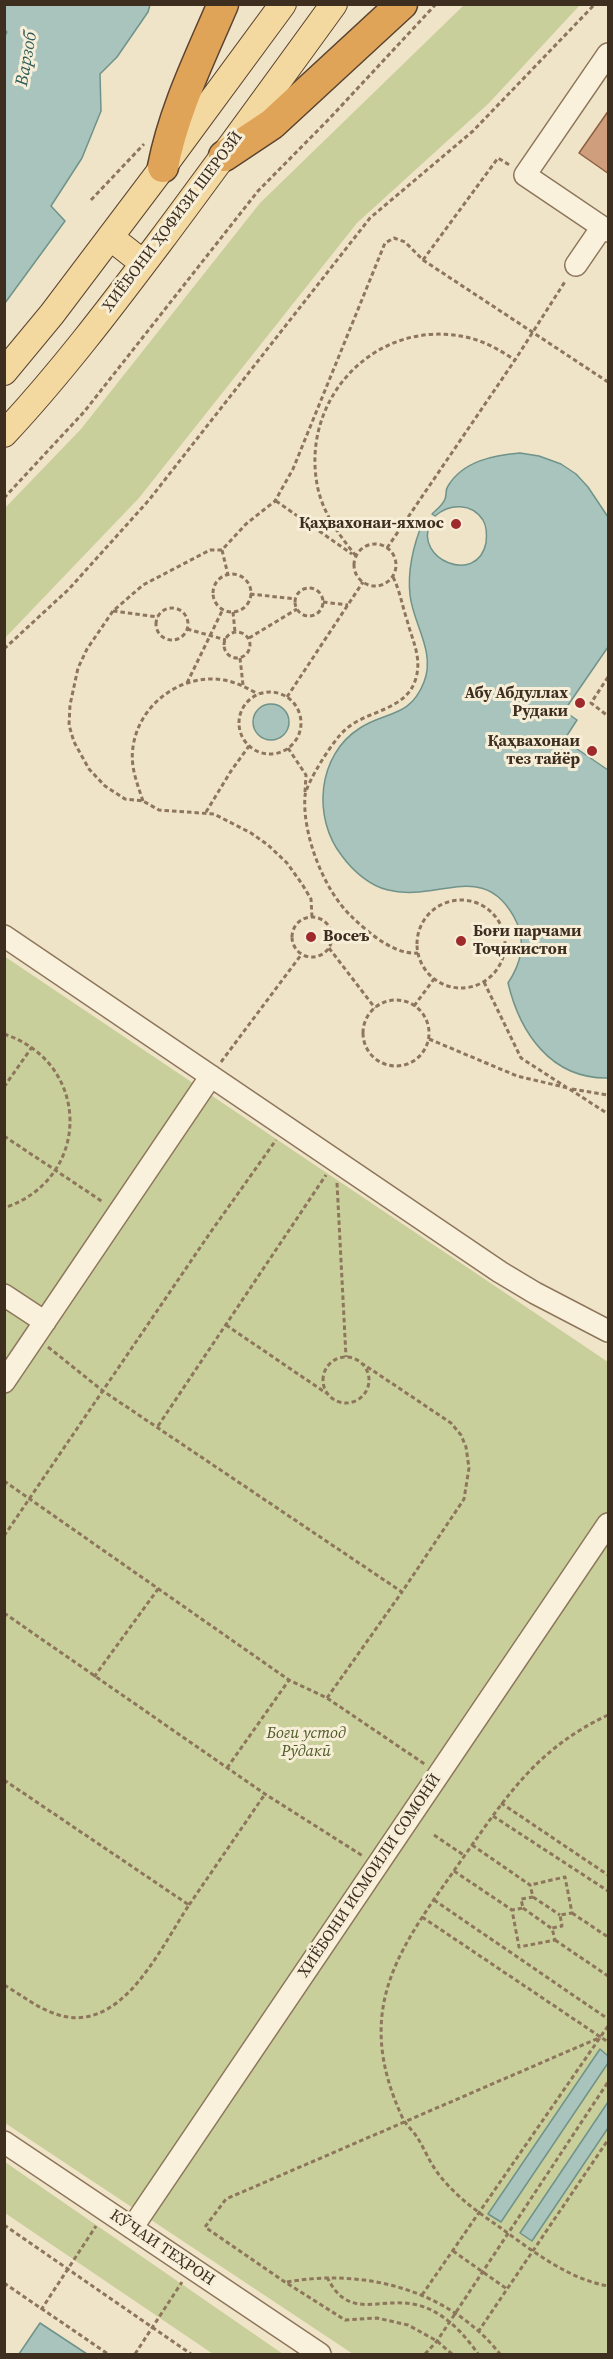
<!DOCTYPE html>
<html>
<head>
<meta charset="utf-8">
<style>
	body { margin:0 }
	#map { position:relative; width:613px; height:2359px; overflow:hidden; background:#f0e4c8; font-family:"Source Serif 4",serif }
	canvas { display:block }
	.frame { position:absolute; inset:0; border:6px solid #3d2e20; pointer-events:none }
</style>
</head>
<body>
<div id="map">
<canvas width="613" height="2359"></canvas>
<div class="frame"></div>
</div>
<script>
const ctx = document.querySelector('canvas').getContext('2d');
ctx.lineJoin = 'round';
function fill(path, color) { ctx.fillStyle = color; ctx.fill(path, 'evenodd'); }
function stroke(path, color, width, dash) { ctx.strokeStyle = color; ctx.lineWidth = width; ctx.lineCap = dash ? 'butt' : 'round'; ctx.setLineDash(dash || []); ctx.stroke(path); }
function label(font, color, halo, rows, align = 'center') {
  ctx.font = font + ' "Source Serif 4",serif'; ctx.lineWidth = 6; ctx.setLineDash([]); ctx.textBaseline = 'middle'; ctx.strokeStyle = halo; ctx.fillStyle = color; for (const [text, x, y, turn = 0] of rows) {
    ctx.save(); ctx.translate(x, y); ctx.rotate((+turn || 0) * Math.PI / 180); ctx.textAlign = isNaN(turn) ? turn : align; if (halo) ctx.strokeText(text, 0, 0); ctx.fillText(text, 0, 0); ctx.restore();
  }
}
const green = new Path2D(`
	M 464,5 L 580,5 L 489,103 L 357,223 L 139,498 L 5,638 L 5,508 L 81,429 L 260,203 Z
	M 4,956 L 608,1362 L 608,2354 L 353,2354 L 5,2123 Z
	M 5,2162 L 283,2354 L 213,2354 L 5,2213 Z`);
const water = new Path2D(`
	M 5,4 L 150,5 L 148,12 L 117,57 L 100,74 L 101,111 L 82,158 L 51,206 L 65,221 L 5,303 L 4,38 L 7,32 L 5,30 Z
	M 520,453 L 539,456 L 561,464 L 576,474 L 588,487 L 608,517 L 608,647 L 564,711 L 577,720 L 564,740 L 608,770 L 608,1078 C 551,1079 520,1033 508,983 C 520,965 526,944 517,923 C 486,857 438,903 388,890 C 370,886 353,871 342,856 C 312,818 317,755 360,728 C 386,711 410,718 424,682 C 436,652 413,624 410,595 C 407,568 414,543 424,519 L 430,524 C 414,559 477,586 486,543 C 487,535 487,527 483,520 C 472,503 450,503 435,516 L 432,514 C 436,510 443,505 445,499 C 447,494 445,490 448,486 C 463,461 494,455 520,453 Z
	M253 722a18 18 0 1 1 36 0a18 18 0 1 1-36 0Z
	M 600,2049 L 608,2056 L 608,2063 L 501,2222 L 488,2214 Z
	M 608,2102 L 608,2128 L 532,2241 L 520,2233 Z
	M 40,2323 L 87,2354 L 19,2354 Z`);
const building = new Path2D(`
	M 609,110 L 609,174 L 579,153 Z`);
const path = new Path2D(`
	M 91,200 L 144,144
	M 423,260 L 498,158 L 511,166
	M 4,498 L 84,412 L 258,191 L 330,118 L 436,4
	M 276,501 L 352,554
	M354 565a21 21 0 1 1 42 0a21 21 0 1 1-42 0Z
	M 387,548 L 515,360 L 566,280
	M 222,550 L 228,575
	M 356,556 C 340,536 324,515 318,489 C 298,398 378,315 470,338 C 486,342 501,351 515,360
	M213 593a19 19 0 1 1 38 0a19 19 0 1 1-38 0Z
	M 393,577 C 400,591 402,605 407,620 C 412,640 422,657 416,678 C 407,711 366,710 345,730 C 334,739 306,783 305,796 C 302,834 324,891 352,917 C 369,933 394,955 418,953
	M295 602a14 14 0 1 1 28 0a14 14 0 1 1-28 0Z
	M 250,594 L 296,599
	M 323,602 L 348,605
	M156 624a16 16 0 1 1 32 0a16 16 0 1 1-32 0Z
	M 113,611 L 158,617
	M 233,612 L 235,632
	M 187,629 L 226,640
	M224 645a13 13 0 1 1 26 0a13 13 0 1 1-26 0Z
	M 249,638 L 297,609
	M 4,649 L 69,589 L 149,500 L 370,218 L 473,131 L 595,4
	M 240,658 L 243,685
	M 608,677 L 591,703 L 608,716
	M 187,683 L 223,609
	M239 723a31 31 0 1 1 62 0a31 31 0 1 1-62 0Z
	M 287,697 L 363,582
	M 288,748 L 306,775 L 305,792
	M 143,801 C 137,783 130,766 133,747 C 139,704 181,673 224,680 C 236,682 247,688 258,694
	M 206,812 L 231,771 L 249,746
	M417 944a44 44 0 1 1 88 0a44 44 0 1 1-88 0Z
	M292 937a20 20 0 1 1 40 0a20 20 0 1 1-40 0Z
	M 312,917 L 311,899 L 302,884 L 287,863 L 268,845 L 251,833 L 214,814 L 159,810 L 143,801 L 125,799 L 105,786 L 89,769 L 74,742 L 69,725 L 70,705 L 78,668 L 87,649 L 113,611 L 143,585 L 210,550 L 222,550 L 246,524 L 275,501 L 293,469 L 385,243 L 394,238 L 405,242 L 423,260 L 608,382
	M 329,948 L 375,1008
	M 484,982 L 521,1058 L 566,1087
	M363 1033a33 33 0 1 1 66 0a33 33 0 1 1-66 0Z
	M 414,1006 L 434,979
	M 4,1034 C 92,1063 92,1179 4,1208
	M 429,1039 L 517,1076 L 568,1088 L 608,1114
	M 221,1062 L 301,955
	M 4,1087 L 32,1047
	M 572,1089 L 608,1095
	M 4,1136 L 103,1202
	M 337,1183 L 346,1357
	M 226,1325 L 326,1393
	M 48,1347 L 103,1391 L 402,1592 L 464,1499 L 469,1468 L 466,1447 L 461,1435 L 451,1423 L 363,1364
	M323 1380a23 23 0 1 1 46 0a23 23 0 1 1-46 0Z
	M 158,1426 L 326,1175
	M 4,1481 L 289,1680 L 327,1698 L 426,1765
	M 4,1536 L 210,1233 L 276,1140
	M 4,1613 L 265,1794 L 363,1856
	M 94,1677 L 158,1589
	M 327,1698 L 402,1592
	M 608,1715 C 538,1748 508,1794 465,1855 C 402,1946 350,2005 403,2119 C 407,2126 413,2131 417,2137 C 424,2148 429,2161 437,2172 C 453,2194 476,2211 498,2226 C 531,2250 568,2279 608,2286
	M 227,1768 L 289,1680
	M 4,1780 L 189,1905 C 159,1950 120,2039 53,2013 C 36,2007 20,1994 4,1985
	M 501,1803 L 608,1875
	M 493,1816 L 608,1891
	M 434,1835 L 465,1856
	M 472,1845 L 530,1885 L 533,1897 L 521,1899 L 523,1908 L 512,1910 L 519,1947 L 555,1940 L 552,1928 L 562,1926 L 560,1915 L 572,1913 L 565,1877 L 530,1885
	M 454,1871 L 512,1910
	M 533,1897 L 560,1915
	M 434,1900 L 608,2019
	M 189,1905 L 265,1794
	M 523,1908 L 551,1928
	M 572,1913 L 608,1937
	M 422,1917 L 608,2042
	M 555,1940 L 608,1976
	M 4,2225 L 191,2354
	M 453,2251 L 507,2289
	M 327,2277 C 348,2320 376,2298 413,2304 C 441,2309 463,2332 478,2354
	M 287,2282 C 365,2268 449,2290 500,2354
	M 4,2283 L 108,2354
	M 422,2295 L 608,2026
	M 41,2310 L 96,2226
	M 478,2332 L 608,2140
	M 135,2354 L 182,2282
	M 425,2354 L 437,2341 L 608,2082
	M 452,2354 L 437,2341 L 408,2325 L 377,2318 L 345,2320 L 285,2282 L 205,2227 L 226,2199 L 601,2037`);
const minor = new Path2D(`
	M 608,54 L 525,175 L 608,231
	M 576,265 L 602,227
	M 4,936 L 500,1272 L 535,1293 L 608,1331
	M 4,1295 L 45,1322
	M 4,1382 L 211,1076
	M 4,2142 L 320,2354
	M 132,2228 L 608,1524`);
const major = new Path2D(`
	M 110,237 L 143,263
	M 4,372 L 52,314 L 163,167 L 283,4
	M 4,434 C 60,374 110,308 159,243 C 218,164 276,84 334,4`);
const highway = new Path2D(`
	M 224,156 L 272,124 L 402,4
	M 163,167 C 174,110 200,58 223,4`);
const markers = [
	[456,524,6,"#9e2a2b"],
	[580,703,6,"#9e2a2b"],
	[592,751,6,"#9e2a2b"],
	[311,937,6,"#9e2a2b"],
	[461,941,6,"#9e2a2b"]
];
const streetNames = [
	["ХИЁБОНИ ҲОФИЗИ ШЕРОЗӢ",173,222,-53],
	["ХИЁБОНИ ИСМОИЛИ СОМОНӢ",370,1876,-56],
	["КӮЧАИ ТЕҲРОН",162,2248,34]
];
const poiNames = [
	["Қаҳвахонаи-яхмос",444,524],
	["Абу Абдуллах",568,694],
	["Рудаки",568,712],
	["Қаҳвахонаи",580,742],
	["тез тайёр",580,760],
	["Боғи парчами",473,932,"left"],
	["Тоҷикистон",473,950,"left"],
	["Восеъ",323,937,"left"]
];
const parkNames = [
	["Боғи устод",306,1734],
	["Рӯдакӣ",306,1752]
];
const waterNames = [
	["Варзоб",27,59,-80]
];
fill(green, '#c9cf9b');
fill(water, '#a9c4bc');
stroke(water, '#6f938a', 1.5);
fill(building, '#cf9f7d');
stroke(building, '#8d5f41', 1.5);
stroke(minor, '#8d765c', 24);
stroke(major, '#5b4430', 28);
stroke(highway, '#5b4430', 33);
stroke(path, '#8d765c', 3, [4.5, 3]);
stroke(minor, '#faf1dc', 21);
stroke(major, '#f3d9a0', 26);
stroke(highway, '#e0a458', 30);
for (const [x, y, r, color] of markers) { const dot = new Path2D(); dot.arc(x, y, r, 0, 2 * Math.PI); ctx.fillStyle = color; ctx.fill(dot); stroke(dot, '#f7eed8', 2); }
label('16px', '#3d2e20', '#f7eed8', streetNames);
label('bold 16px', '#3d2e20', '#f7eed8', poiNames, 'right');
label('italic 16px', '#4d5a26', '#f7eed8', parkNames);
label('italic 18px', '#2f5d5a', '#f7eed8', waterNames);
</script>
</body>
</html>
